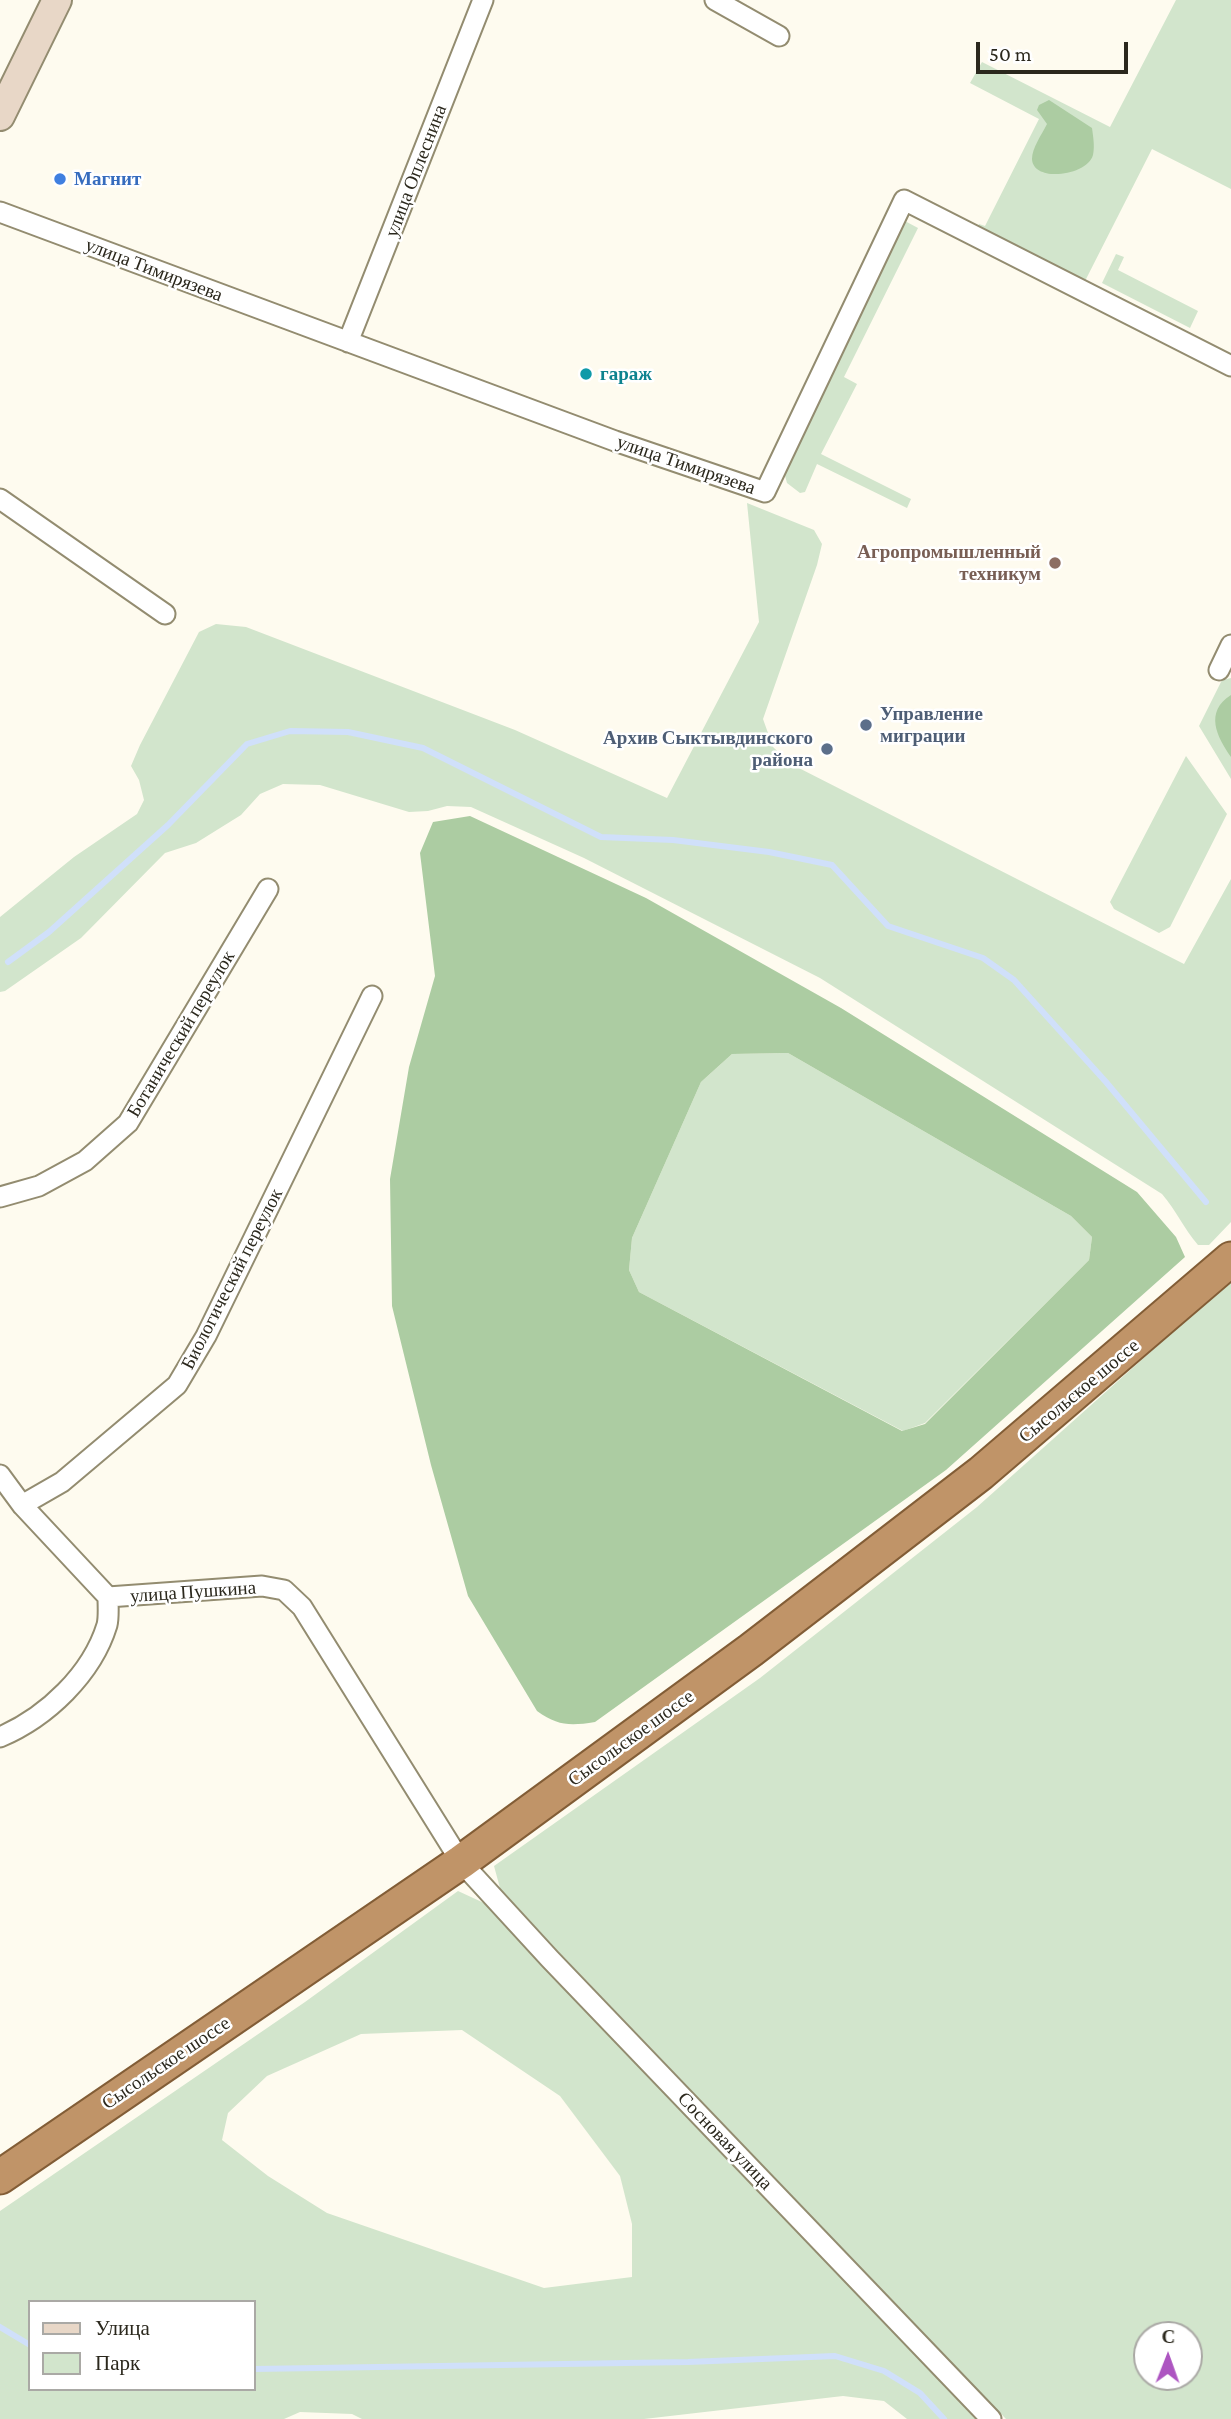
<!DOCTYPE html>
<html>
<head>
<meta charset="utf-8">
<style>
	body { margin:0 }
	#map { position:relative; width:1231px; height:2419px; overflow:hidden; background:#fefbef; font-family:"Crimson Pro",serif }
	canvas { display:block }
	.legend { position:absolute; left:28px; top:2300px; width:228px; height:91px; box-sizing:border-box; background:#fff; border:2px solid #aaa9a5; margin:0; padding:9px 12px; list-style:none; font-size:21px; color:#2b281d }
	.legend li { display:flex; align-items:center; gap:14px; height:35px }
	.legend b { width:35px; border:2px solid #aaa9a5 }
	.north { position:absolute; left:1133px; top:2321px; width:70px; height:70px; box-sizing:border-box; background:#fff; border:2px solid #aaa9a5; border-radius:50%; rotate:1deg; font-size:19px; font-weight:700; line-height:28px; text-align:center; color:#2b281d }
	.north::after { content:''; display:block; margin:auto; width:24px; height:32px; background:#ad55c1; clip-path:polygon(50% 0,100% 100%,50% 72%,0 100%) }
	.scale { position:absolute; left:976px; top:42px; width:152px; height:32px; box-sizing:border-box; border:4px solid #2b281d; border-top:0; padding-left:9px; font-size:21px; line-height:24px; white-space:nowrap; color:#2b281d; -webkit-text-stroke:5px #fff; paint-order:stroke }
</style>
</head>
<body>
<div id="map">
<canvas width="1231" height="2419"></canvas>
<ul class="legend">
<li><b style="height:9px;background:#e8d7c7"></b>Улица</li>
<li><b style="height:19px;background:#d2e5cc"></b>Парк</li>
</ul>
<div class="north">С</div>
<div class="scale">50 m</div>
</div>
<script>
const ctx = document.querySelector('canvas').getContext('2d');
ctx.lineJoin = 'round';
function fill(path, color) { ctx.fillStyle = color; ctx.fill(path, 'evenodd'); }
function stroke(path, color, width, dash) { ctx.strokeStyle = color; ctx.lineWidth = width; ctx.lineCap = dash ? 'butt' : 'round'; ctx.setLineDash(dash || []); ctx.stroke(path); }
function label(font, color, halo, rows, align = 'center') {
  ctx.font = font + ' "Crimson Pro",serif'; ctx.lineWidth = 5; ctx.setLineDash([]); ctx.textBaseline = 'middle'; ctx.strokeStyle = halo; ctx.fillStyle = color; for (const [text, x, y, turn = 0] of rows) {
    ctx.save(); ctx.translate(x, y); ctx.rotate((+turn || 0) * Math.PI / 180); ctx.textAlign = isNaN(turn) ? turn : align; if (halo) ctx.strokeText(text, 0, 0); ctx.fillText(text, 0, 0); ctx.restore();
  }
}
const green = new Path2D(`
	M 1176,0 L 1231,0 L 1231,189 L 1152,149 L 1083,285 L 976,231 L 979,224 L 985,226 L 1039,119 L 970,83 L 982,62 L 1110,127 Z
	M 903,220 L 918,228 L 844,377 L 857,384 L 821,454 L 911,499 L 907,508 L 817,464 L 805,492 L 800,493 L 787,483 L 784,472 Z
	M 1116,254 L 1124,257 L 1118,270 L 1198,311 L 1190,328 L 1102,283 Z
	M 747,503 L 814,530 L 822,544 L 817,565 L 763,719 L 773,747 L 791,764 L 1184,964 L 1231,879 L 1231,1222 L 1209,1245 L 1198,1245 C 1184,1229 1176,1210 1162,1194 L 820,978 L 584,858 L 471,807 L 447,806 L 428,811 L 409,812 L 320,785 L 283,784 L 260,794 L 241,815 L 196,843 L 165,853 L 81,938 L 5,991 L 0,992 L 0,917 L 74,857 L 137,814 L 144,800 L 139,780 L 131,766 L 140,745 L 199,632 L 216,624 L 246,627 L 515,730 L 667,798 L 759,622 Z
	M 1231,678 L 1231,779 L 1199,726 L 1222,680 Z
	M 1186,756 L 1227,814 L 1170,927 L 1159,933 L 1114,909 L 1110,902 Z
	M 788,1053 L 1071,1216 L 1092,1237 L 1089,1260 L 925,1423 L 903,1431 L 639,1292 L 629,1270 L 632,1238 L 701,1082 L 732,1054 Z
	M 1231,1280 L 1231,2419 L 1006,2419 L 558,1951 L 500,1888 L 494,1866 L 760,1678 L 977,1507 ZM 1147,2335 L 1189,2335 L 1189,2377 L 1147,2377 Z
	M 458,1891 L 484,1903 L 976,2419 L 907,2419 L 884,2401 L 843,2396 L 644,2419 L 362,2419 L 352,2414 L 300,2412 L 284,2419 L 0,2419 L 0,2211 L 305,2002 ZM 462,2030 L 560,2096 L 620,2176 L 632,2224 L 632,2277 L 544,2288 L 327,2213 L 268,2176 L 222,2140 L 228,2113 L 267,2076 L 361,2034 ZM 30,2302 L 254,2302 L 254,2389 L 30,2389 Z`);
const forest = new Path2D(`
	M 1049,100 L 1092,128 C 1093,136 1095,146 1093,155 C 1087,176 1033,183 1032,159 C 1032,148 1042,134 1047,124 L 1037,110 L 1039,105 Z
	M 1231,695 L 1231,757 C 1217,737 1204,712 1231,695 Z
	M 470,816 L 646,898 L 841,1008 L 1137,1192 L 1176,1237 L 1185,1257 L 946,1470 L 595,1722 C 570,1726 558,1726 537,1711 L 468,1596 L 431,1465 L 392,1306 L 390,1179 L 409,1067 L 435,976 L 420,853 L 433,822 ZM 788,1053 L 1071,1216 L 1092,1237 L 1089,1260 L 925,1424 L 902,1431 L 639,1292 L 629,1270 L 632,1238 L 701,1082 L 732,1054 Z`);
const stream = new Path2D(`
	M 8,962 L 49,932 L 168,825 L 247,744 L 290,731 L 348,732 L 423,748 L 601,837 L 673,840 L 769,852 L 832,865 L 888,926 L 983,958 L 1014,980 L 1106,1082 L 1206,1202
	M 0,2327 L 30,2345
	M 254,2369 L 688,2362 L 835,2356 L 884,2371 L 920,2393 L 944,2419`);
const minor = new Path2D(`
	M 715,0 L 779,36
	M 0,212 L 615,441 L 765,492 L 904,200 L 1231,366
	M 348,342 L 483,0
	M 0,499 L 165,614
	M 1219,670 L 1231,645
	M 0,1197 L 39,1186 L 85,1161 L 128,1123 L 268,889
	M 0,1475 L 22,1505 L 108,1597 L 262,1586 L 284,1590 L 302,1607 L 461,1862 L 550,1959 L 991,2419
	M 22,1505 L 62,1482 L 177,1385 L 206,1336 L 372,996
	M 0,1737 C 47,1717 92,1674 107,1625 C 109,1617 108,1606 108,1597`);
const secondary = new Path2D(`
	M 0,116 L 57,0`);
const trunk = new Path2D(`
	M 0,2177 L 461,1862 L 751,1650 L 981,1473 L 1231,1259`);
const markers = [
	[60,179,7,"#3f7fe0"],
	[586,374,7,"#0f9aa8"],
	[1055,563,7,"#8d6e63"],
	[866,725,7,"#5c6f8a"],
	[827,749,7,"#5c6f8a"]
];
const streetNames = [
	["улица Оплеснина",416,171,-69],
	["улица Тимирязева",154,270,21],
	["улица Тимирязева",686,465,19],
	["Ботанический переулок",181,1034,-59],
	["Биологический переулок",232,1279,-63],
	["Сысольское шоссе",1079,1391,-40],
	["улица Пушкина",193,1592,-4],
	["Сысольское шоссе",631,1738,-36],
	["Сысольское шоссе",166,2063,-34],
	["Сосновая улица",725,2141,46]
];
const shopNames = [
	["Магнит",74,179]
];
const cultureNames = [
	["гараж",600,374]
];
const educationNames = [
	["Агропромышленный",1041,552],
	["техникум",1041,574]
];
const serviceNames = [
	["Управление",880,714],
	["миграции",880,736],
	["Архив Сыктывдинского",813,738,"right"],
	["района",813,760,"right"]
];
fill(green, '#d2e5cc');
fill(forest, '#accca2');
stroke(stream, '#d0e0fa', 6);
stroke(minor, '#938c70', 23);
stroke(secondary, '#938c70', 32);
stroke(trunk, '#825d36', 37);
stroke(minor, '#fff', 19);
stroke(secondary, '#e8d7c7', 28);
stroke(trunk, '#c09468', 33);
for (const [x, y, r, color] of markers) { const dot = new Path2D(); dot.arc(x, y, r, 0, 2 * Math.PI); ctx.fillStyle = color; ctx.fill(dot); stroke(dot, '#fff', 2.5); }
label('19px', '#2b281d', '#fff', streetNames);
label('bold 19px', '#366cbe', '#fff', shopNames, 'left');
label('bold 19px', '#0d838f', '#fff', cultureNames, 'left');
label('bold 19px', '#785e54', '#fff', educationNames, 'right');
label('bold 19px', '#4e5e75', '#fff', serviceNames, 'left');
</script>
</body>
</html>
